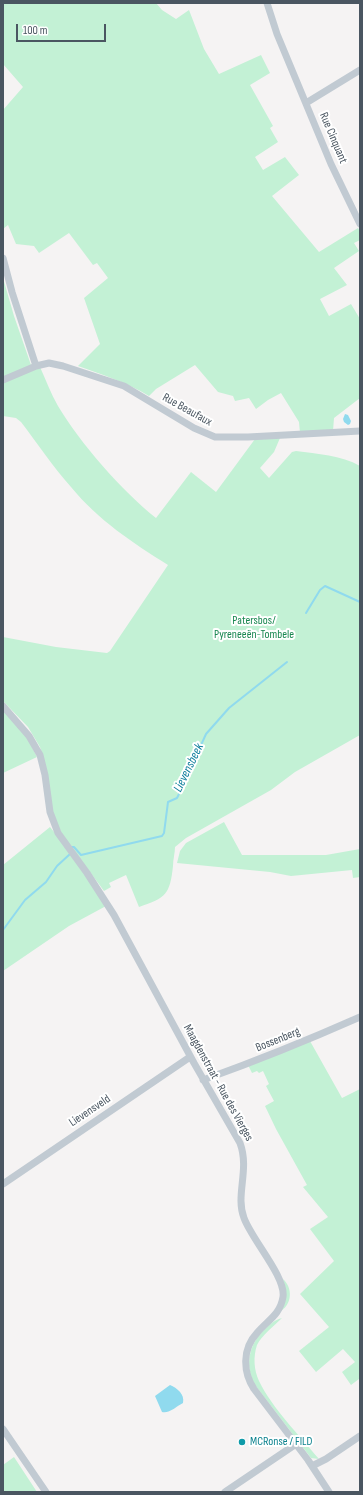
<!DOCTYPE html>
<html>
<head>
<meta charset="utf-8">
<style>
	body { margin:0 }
	#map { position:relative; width:363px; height:1495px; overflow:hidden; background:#f5f3f3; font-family:"Sofia Sans Condensed",sans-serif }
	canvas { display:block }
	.frame { position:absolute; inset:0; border:4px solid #4a5661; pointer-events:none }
	.scale { position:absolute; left:16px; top:24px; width:90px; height:18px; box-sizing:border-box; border:2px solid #4a5661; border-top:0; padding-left:5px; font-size:12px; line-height:14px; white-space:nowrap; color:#4a5661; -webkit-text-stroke:3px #fff; paint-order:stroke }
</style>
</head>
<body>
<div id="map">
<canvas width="363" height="1495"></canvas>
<div class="frame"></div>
<div class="scale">100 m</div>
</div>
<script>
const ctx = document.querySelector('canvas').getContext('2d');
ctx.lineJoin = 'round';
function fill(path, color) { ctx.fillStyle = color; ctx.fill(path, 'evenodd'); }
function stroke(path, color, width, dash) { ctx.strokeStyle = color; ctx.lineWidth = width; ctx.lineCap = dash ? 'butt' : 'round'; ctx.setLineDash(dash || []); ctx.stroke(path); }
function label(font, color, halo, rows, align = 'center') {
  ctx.font = font + ' "Sofia Sans Condensed",sans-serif'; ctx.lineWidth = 4; ctx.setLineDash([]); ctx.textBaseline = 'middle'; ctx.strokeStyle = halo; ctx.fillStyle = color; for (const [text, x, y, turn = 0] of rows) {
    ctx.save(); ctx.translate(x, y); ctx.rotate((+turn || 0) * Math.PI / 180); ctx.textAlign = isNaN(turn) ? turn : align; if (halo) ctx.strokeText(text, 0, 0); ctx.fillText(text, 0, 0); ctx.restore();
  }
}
const green = new Path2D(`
	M 3,3 L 156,3 L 162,10 L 176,19 L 189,10 L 204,49 L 219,74 L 261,55 L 270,73 L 250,85 L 273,126 L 270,128 L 278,142 L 255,157 L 263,170 L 285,157 L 299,175 L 272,196 L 319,252 L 358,228 L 360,231 L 360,240 L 354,243 L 359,251 L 334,268 L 347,285 L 320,299 L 329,316 L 351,304 L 360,319 L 360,398 L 334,418 L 333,431 L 300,433 L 299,422 L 281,393 L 268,400 L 256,409 L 249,398 L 235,401 L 233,396 L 218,392 L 195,365 L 156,389 L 149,396 C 126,382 103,375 78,366 L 100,344 L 84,298 L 108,278 L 97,263 L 93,265 L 69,233 L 39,253 L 34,246 L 16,244 L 8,225 L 3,229 L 3,110 L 23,87 L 3,64 Z
	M 3,278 L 14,316 L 31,365 L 3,378 Z
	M 40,367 C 46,380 51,394 58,406 C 80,443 122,491 156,518 L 191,472 L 216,492 L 255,439 L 280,438 L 274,452 L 260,468 L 269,478 L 292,452 L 296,451 C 317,454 341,455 360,466 L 360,735 L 295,772 L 271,790 L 186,838 L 175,847 C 175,853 173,859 173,866 C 170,894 166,898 139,907 L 126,875 L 109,883 L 111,887 L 104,891 L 90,872 L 67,844 L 53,816 L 45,763 L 40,747 L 28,727 L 3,701 L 3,637 L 56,647 L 107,653 L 110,651 L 168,565 C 133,543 98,520 71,487 C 53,467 38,444 21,422 L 16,418 L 3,416 L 3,383 Z
	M 3,710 L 28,739 L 37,757 L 3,773 Z
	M 224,822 L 242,855 L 326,855 L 360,849 L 360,877 L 353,878 L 352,870 L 291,876 L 270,872 L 177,863 L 180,851 L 186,843 Z
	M 50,827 L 64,844 L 106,906 L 69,926 L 3,971 L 3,865 Z
	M 310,1041 L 342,1098 L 360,1089 L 360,1380 L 359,1379 L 351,1385 L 342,1372 L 355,1362 L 343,1349 L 316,1372 L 299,1351 L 329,1327 L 300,1294 L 334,1261 L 310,1229 L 328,1217 L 303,1187 L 307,1185 L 276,1129 L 265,1106 L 274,1101 L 266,1086 L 269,1084 L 263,1071 L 259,1073 L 257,1071 L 252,1073 L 248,1065 Z
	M 283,1279 C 293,1288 292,1304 281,1311 L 285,1288 Z
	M 282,1318 C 274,1326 262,1335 257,1345 C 253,1357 254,1370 259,1381 C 272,1408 300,1436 319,1459 L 311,1458 L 255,1385 C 244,1365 249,1343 266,1328 C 271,1323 275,1320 282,1318 Z
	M 14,1457 L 37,1492 L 3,1492 L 3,1465 Z`);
const water = new Path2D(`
	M 345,414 L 348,415 L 351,421 L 350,424 L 348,425 L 344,422 L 343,419 Z
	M 170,1385 C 177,1388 185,1394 183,1403 C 177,1406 169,1414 162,1412 L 155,1396 Z`);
const stream = new Path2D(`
	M 306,613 L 320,590 L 325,586 L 360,602
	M 71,847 L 74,847 L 81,855 L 162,836 L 164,833 L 168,802 L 177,798 L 179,794 L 206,734 L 229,708 L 287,662
	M 3,930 L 25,900 L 46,882 L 57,866 L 70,854`);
const minor = new Path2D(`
	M 267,3 L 277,34 L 331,164 L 360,224
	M 306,103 L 360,70
	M 3,258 L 12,292 L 36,366
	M 3,380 L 36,366 L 49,363 L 63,366 L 124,386 L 194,428 L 215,437 L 248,437 L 360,431
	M 3,706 L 29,736 L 40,755 L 45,775 L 50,812 L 58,833 L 87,873 L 114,915 L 194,1063 L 240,1143 C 250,1170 235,1195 244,1218 C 252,1240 286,1277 283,1297 C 280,1315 268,1320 257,1333 C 242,1349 243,1372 254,1389 L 308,1460 L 329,1492
	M 203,1080 C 256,1061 308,1040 360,1017
	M 3,1184 L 190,1057
	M 3,1429 L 46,1492
	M 312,1466 L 326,1459 L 360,1436
	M 225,1492 L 296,1444`);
const markers = [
	[242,1442,4,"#0f9aa8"]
];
const streetNames = [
	["Rue Cinquant",333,138,67],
	["Rue Beaufaux",187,410,29],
	["Bossenberg",278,1040,-22],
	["Maagdenstraat - Rue des Vierges",218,1083,61],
	["Lievensveld",90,1111,-34]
];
const parkNames = [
	["Patersbos/",254,621],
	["Pyreneeën-Tombele",254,635]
];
const cultureNames = [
	["MCRonse / FILD",250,1442]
];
const waterNames = [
	["Lievensbeek",189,768,-64]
];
fill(green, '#c3f1d5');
fill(water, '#90daee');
stroke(stream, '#90daee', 2);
stroke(minor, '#c1cad2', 7);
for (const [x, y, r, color] of markers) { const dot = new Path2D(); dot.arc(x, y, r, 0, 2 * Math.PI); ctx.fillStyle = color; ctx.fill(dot); stroke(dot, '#fff', 1.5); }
label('12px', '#4a5661', '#fff', streetNames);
label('12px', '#17864f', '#fff', parkNames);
label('12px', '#0d838f', '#fff', cultureNames, 'left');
label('italic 13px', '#0c7c9b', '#fff', waterNames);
</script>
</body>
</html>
